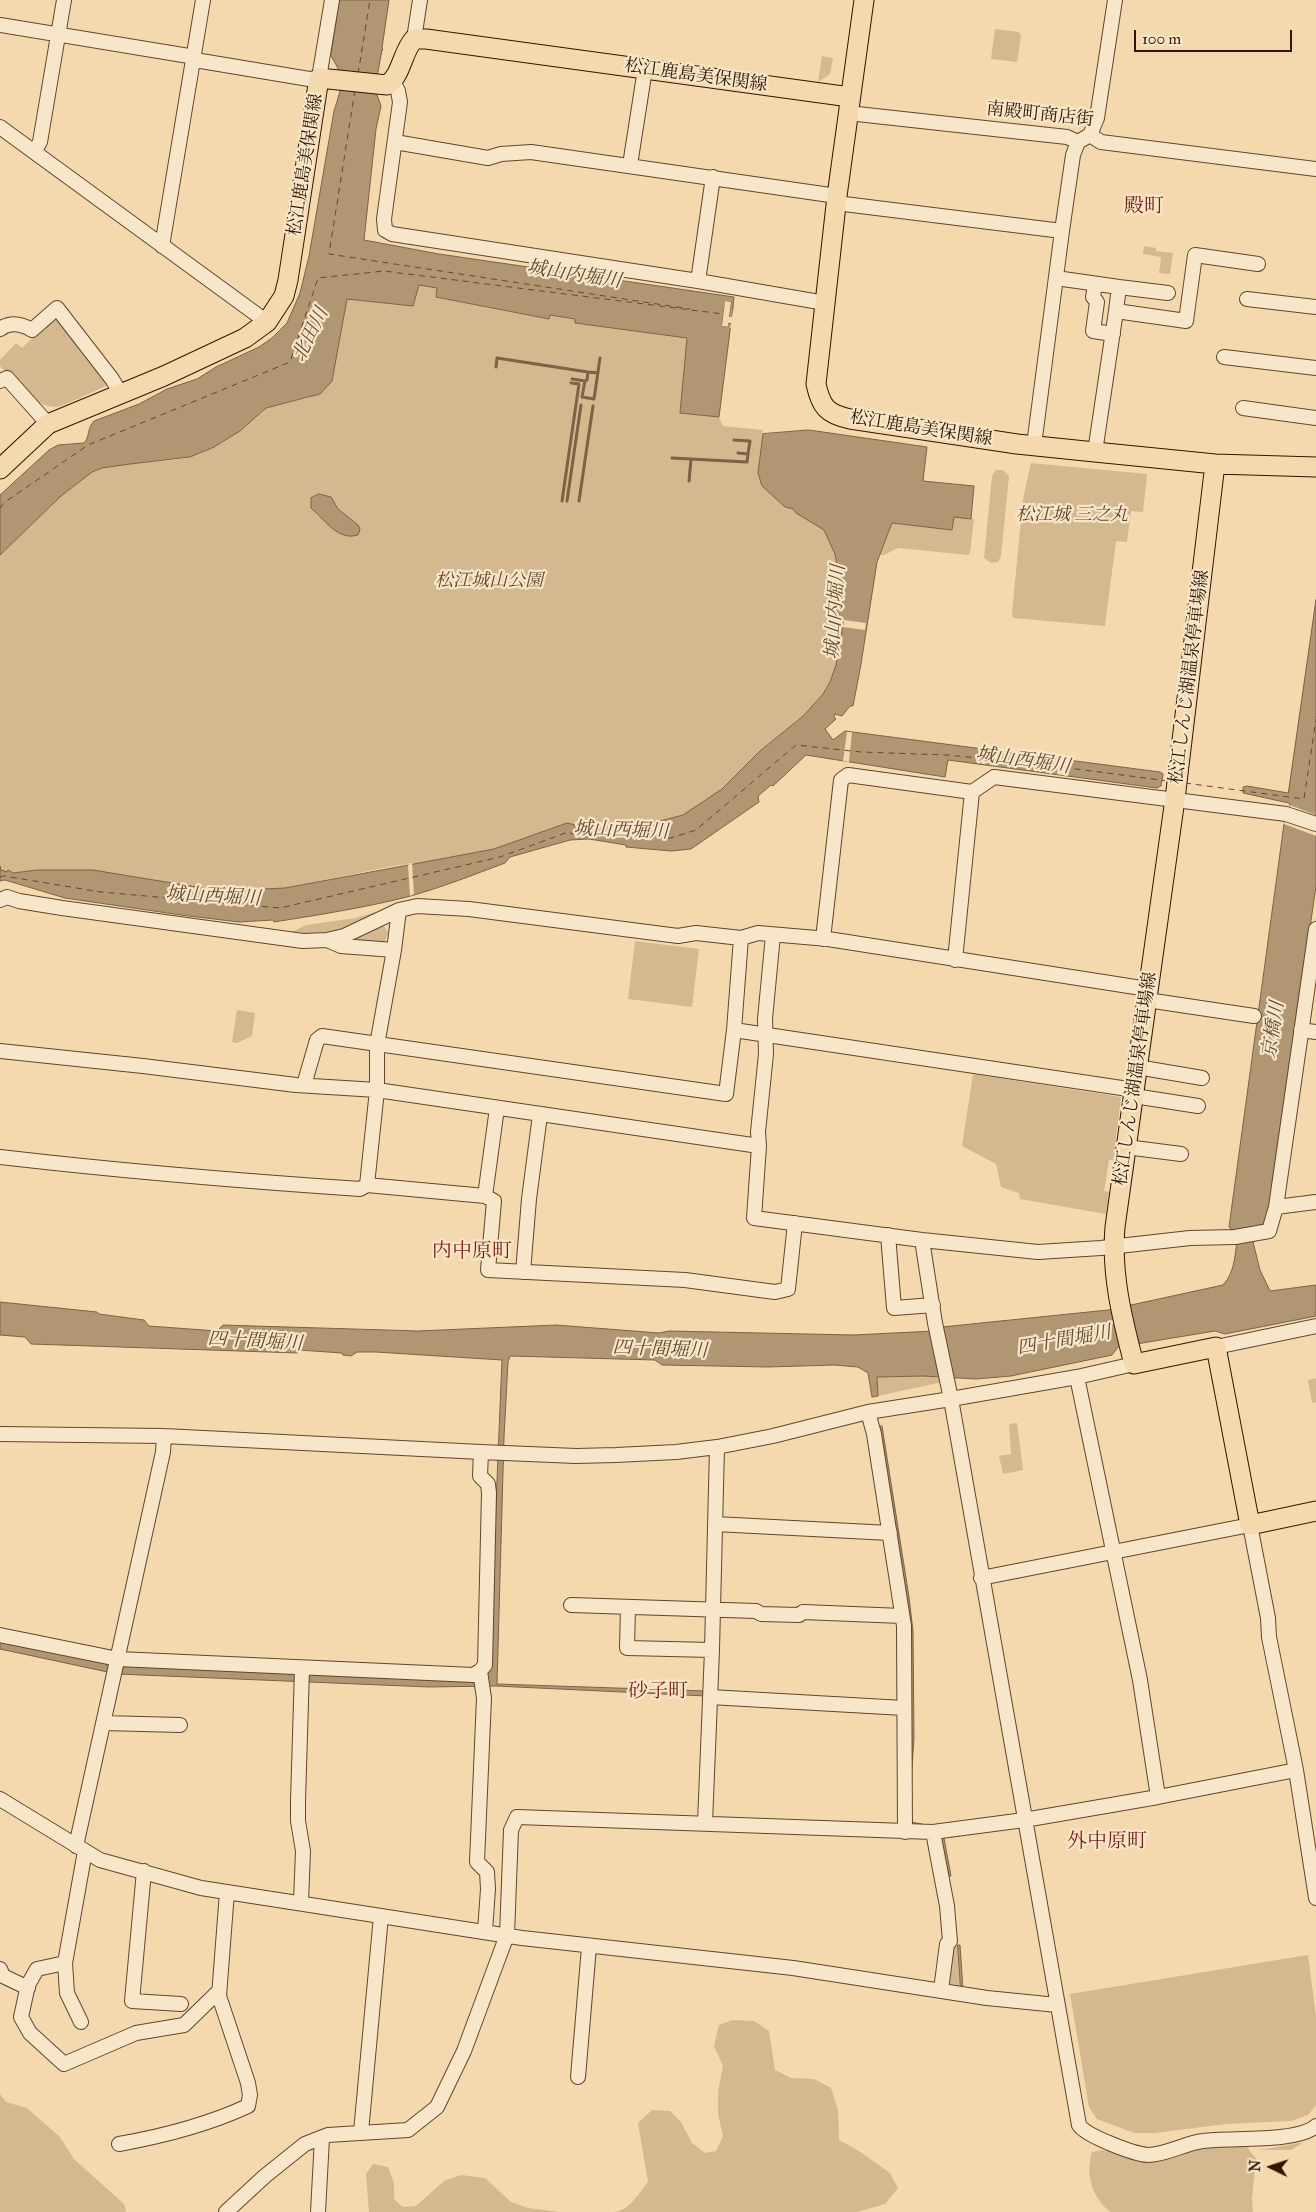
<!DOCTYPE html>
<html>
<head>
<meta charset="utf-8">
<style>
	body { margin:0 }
	#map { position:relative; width:1316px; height:2212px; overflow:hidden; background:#f4d9ae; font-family:"IM FELL Great Primer",serif }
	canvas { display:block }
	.north { position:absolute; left:1246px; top:2142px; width:50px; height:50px; -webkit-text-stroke:4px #f8e6ca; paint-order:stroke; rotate:274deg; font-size:14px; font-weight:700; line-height:20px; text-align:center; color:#301500 }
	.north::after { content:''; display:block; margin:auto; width:18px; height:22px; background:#301500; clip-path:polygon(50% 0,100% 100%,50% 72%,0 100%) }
	.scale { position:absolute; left:1134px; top:30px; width:158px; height:22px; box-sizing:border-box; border:2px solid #301500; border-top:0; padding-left:6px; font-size:15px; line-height:18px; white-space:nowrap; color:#301500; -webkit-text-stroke:4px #f8e6ca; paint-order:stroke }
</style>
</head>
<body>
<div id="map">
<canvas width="1316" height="2212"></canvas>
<div class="north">N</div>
<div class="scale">100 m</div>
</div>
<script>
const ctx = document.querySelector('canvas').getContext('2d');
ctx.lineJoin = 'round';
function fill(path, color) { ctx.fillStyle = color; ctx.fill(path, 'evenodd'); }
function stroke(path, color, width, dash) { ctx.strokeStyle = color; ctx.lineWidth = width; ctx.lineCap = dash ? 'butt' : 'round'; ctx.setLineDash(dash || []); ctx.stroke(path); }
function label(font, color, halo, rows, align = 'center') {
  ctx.font = font + ' "IM FELL Great Primer","Noto Serif JP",serif'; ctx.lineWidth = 4.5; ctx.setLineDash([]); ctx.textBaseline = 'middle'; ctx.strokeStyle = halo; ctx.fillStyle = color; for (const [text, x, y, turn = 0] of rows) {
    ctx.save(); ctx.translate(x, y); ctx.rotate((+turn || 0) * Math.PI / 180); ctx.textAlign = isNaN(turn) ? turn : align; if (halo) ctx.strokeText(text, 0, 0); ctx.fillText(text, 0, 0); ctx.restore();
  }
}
const green = new Path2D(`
	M 995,29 L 1019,32 L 1021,36 L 1017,62 L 991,59 Z
	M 822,56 L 833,58 L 830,74 L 818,82 Z
	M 1144,246 L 1156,248 L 1156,251 L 1173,253 L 1170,274 L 1159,273 L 1161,257 L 1143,254 Z
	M 419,285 L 437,288 L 436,297 L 548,319 L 549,315 L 575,319 L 575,323 L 688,338 L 680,413 L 719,417 L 723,426 L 763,430 L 758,473 L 762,486 L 785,507 L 793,509 L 796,513 L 824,530 L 835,554 L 840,581 L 837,589 L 835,617 L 844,620 L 836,665 L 830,682 L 823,694 L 802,716 L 760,751 L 722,789 L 683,815 L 660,821 L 630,822 L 597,830 L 567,823 L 504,847 L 423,864 L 412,863 L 388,867 L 285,888 L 221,891 L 117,874 L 37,870 L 13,873 L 8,870 L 7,872 L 0,870 L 0,555 L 61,496 L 92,472 L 102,468 L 130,464 L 181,459 L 199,454 L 240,431 L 266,408 L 308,398 L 332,381 L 347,299 L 413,306 Z
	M 57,315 L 108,385 C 98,389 63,407 55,407 C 32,406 14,381 0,366 L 0,360 L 16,343 L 22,348 Z
	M 1031,463 L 1147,474 L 1143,512 L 1131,511 L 1127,542 L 1116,541 L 1105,626 L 1013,618 L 1012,613 L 1023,499 Z
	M 996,470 L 1003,470 L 1009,476 L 1001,556 L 998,562 L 991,563 L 984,558 L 992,476 Z
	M 954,517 L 974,519 L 970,553 L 968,555 L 898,548 L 884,555 L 880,555 L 892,523 L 952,530 Z
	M 375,912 L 376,915 L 329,935 L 288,934 L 306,925 L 355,918 Z
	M 381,922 L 388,932 L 384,946 L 342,942 Z
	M 635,941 L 699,949 L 692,1007 L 628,999 Z
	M 237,1010 L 255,1013 L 252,1036 L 237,1043 L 232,1042 Z
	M 973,1074 L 1121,1097 L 1113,1160 L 1109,1160 L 1104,1191 L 1109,1192 L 1106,1214 L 1020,1199 L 1019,1193 L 1001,1187 L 996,1164 L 962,1146 Z
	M 923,1376 L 943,1378 L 942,1382 L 878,1396 L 877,1377 Z
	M 1316,1378 L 1316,1402 L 1312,1403 L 1308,1380 Z
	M 1017,1423 L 1023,1470 L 1003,1474 L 999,1456 L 1011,1454 L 1009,1424 Z
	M 955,1944 L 958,1945 L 961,1989 L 947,1987 L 950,1948 Z
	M 1308,1955 L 1316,2016 L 1316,2105 L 1308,2115 L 1291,2121 L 1226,2124 L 1155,2133 L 1134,2133 L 1097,2119 L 1089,2107 L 1070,1994 Z
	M 733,2020 L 754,2021 L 769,2031 L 775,2070 L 791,2078 L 814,2079 L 831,2088 L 838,2110 L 839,2140 L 859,2151 L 890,2173 L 898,2188 L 885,2204 L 857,2212 L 614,2212 C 629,2211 639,2193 648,2182 L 638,2123 L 652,2110 L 670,2111 L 681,2122 L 692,2143 L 705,2153 L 716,2151 L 723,2136 L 718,2114 L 718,2091 L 723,2066 L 714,2046 L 719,2025 Z
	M 0,2094 L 6,2102 L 27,2108 L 60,2137 L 74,2159 L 124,2204 L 126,2212 L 0,2212 Z
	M 1304,2142 L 1291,2150 L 1260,2150 Z
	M 1207,2146 L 1247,2147 L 1256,2159 L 1252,2199 L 1253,2212 L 1111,2212 C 1092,2199 1085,2173 1092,2152 L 1103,2150 L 1145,2160 Z
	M 373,2164 L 388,2167 L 394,2183 L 394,2199 L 403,2207 L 416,2206 L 444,2181 L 461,2175 L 485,2178 L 511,2202 L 528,2208 L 559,2212 L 369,2212 L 366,2174 Z`);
const water = new Path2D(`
	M 340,0 L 389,0 L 382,48 L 383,50 L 382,50 L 374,93 L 377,95 L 381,106 L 376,129 L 364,240 L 439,254 L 734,297 L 732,318 L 729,317 L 731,302 L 725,302 L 722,326 L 731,323 L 719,417 L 680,413 L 687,338 L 575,323 L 575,319 L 550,315 L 549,319 L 436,297 L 437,288 L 419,285 L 413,306 L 347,299 L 332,381 L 320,394 L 266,408 L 240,431 L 214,447 L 190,457 L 130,464 L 102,468 L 92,472 L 61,496 L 0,555 L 0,495 L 49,450 L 58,445 L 84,443 C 90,437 87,428 94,421 L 139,404 L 167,389 L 197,379 L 216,367 L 259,347 L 272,338 L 287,323 L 300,293 L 309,256 L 334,111 C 342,85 346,80 331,56 Z
	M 809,430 L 927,447 L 923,481 L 974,486 L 971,519 L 954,517 L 952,530 L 892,523 L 877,562 L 861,664 L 853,706 L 850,706 L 842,716 L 835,714 L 834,717 L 836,719 L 825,729 L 833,740 L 845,731 L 1160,772 L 1163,774 L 1161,786 L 1157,788 L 948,760 L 945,777 L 806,755 L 773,786 L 771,785 L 758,796 L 759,802 L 691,849 L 671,851 L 626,847 L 626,845 L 589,839 L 570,840 L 510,857 L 505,863 C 473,875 440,888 407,897 C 363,908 318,915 274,922 L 273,920 L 239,922 L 181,915 L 65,898 L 5,880 L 0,881 L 0,866 L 1,870 L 7,872 L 8,870 L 13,873 L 37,870 L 93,870 L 221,891 L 285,888 L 494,849 L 567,823 L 597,830 L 630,822 L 660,821 L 683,815 L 722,789 L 760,751 L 803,716 L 823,694 L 830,682 L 836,665 L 844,620 L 835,617 L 837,589 L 840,581 L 835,554 L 824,530 L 796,513 L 793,509 L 785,507 L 762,486 L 758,473 L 763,434 Z
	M 319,494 L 331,497 L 338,509 L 358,525 L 360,529 L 358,535 C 338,541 326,521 313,510 L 311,508 L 311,498 Z
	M 1316,600 L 1316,886 L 1269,1209 L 1265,1221 L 1252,1238 L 1260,1270 L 1270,1291 L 1316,1285 L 1316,1316 L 1225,1334 L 1215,1331 L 1118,1347 L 1112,1355 L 1011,1376 L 976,1379 L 923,1376 L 877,1377 L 878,1396 L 872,1397 L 868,1373 L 858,1367 L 834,1365 L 768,1367 L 662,1365 L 655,1360 L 510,1356 L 508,1362 L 504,1437 L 497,1684 L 706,1691 L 706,1696 L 496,1686 L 429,1687 L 117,1674 L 0,1649 L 0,1640 L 107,1663 L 487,1673 L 489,1672 L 502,1360 L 376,1352 L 357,1352 L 351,1356 L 343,1355 L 342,1353 L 299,1350 L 298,1353 L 31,1344 L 25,1337 L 0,1335 L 0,1302 L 97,1312 L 99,1314 L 144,1320 L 149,1326 L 217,1331 L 223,1325 L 418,1331 L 556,1325 L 659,1333 L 669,1331 L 853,1335 L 934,1331 L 942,1327 L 1108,1310 L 1223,1285 C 1235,1273 1236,1251 1237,1235 L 1229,1227 L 1284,824 L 1290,805 L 1289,803 L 1243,793 L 1243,787 L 1247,786 L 1288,793 Z
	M 882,1426 L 909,1597 L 913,1631 L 914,1738 L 910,1796 L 911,1822 L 922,1824 L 924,1828 L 911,1828 L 908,1698 L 876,1428 Z
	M 944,1838 L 951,1876 L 948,1876 L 941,1839 Z
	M 958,1945 L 960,1945 L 963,1990 L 961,1989 Z`);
const pier = new Path2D(`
	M 725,301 L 731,302 L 729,317 L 732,317 L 733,310 L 735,311 L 732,320 L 733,329 L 730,328 L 731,323 L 728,322 L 728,326 L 722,326 Z
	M 844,620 L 866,623 L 865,630 L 843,627 Z
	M 847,732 L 852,732 L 849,762 L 843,761 Z
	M 1059,758 L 1070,759 L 1068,776 L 1057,774 Z
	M 1290,805 L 1316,815 L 1316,836 L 1284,824 Z
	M 412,863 L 414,894 L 410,896 L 408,865 Z`);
const stream = new Path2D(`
	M 496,367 L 497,358 L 588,372
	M 572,379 L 585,381 L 582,397 L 594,399 L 600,358
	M 585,381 L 587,380 L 588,372 L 598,373
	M 734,440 L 750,441 L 748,454
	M 672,458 L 747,462 L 748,454 L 738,453
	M 689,481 L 691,459
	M 562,501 L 579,384 L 571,383
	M 567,501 L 581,405
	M 579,501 L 593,406`);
const ferry = new Path2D(`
	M 358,74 L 370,0
	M 355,90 L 329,254 L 690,309
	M 0,508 L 5,502 L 88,445 L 290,362 L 318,278 L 384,271 L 723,314
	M 1185,783 L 1304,799 L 1316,719
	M 0,877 L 4,876 L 101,892 L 280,908 L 500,857 L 568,832 L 578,836 L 594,837 L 609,834 L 671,838 L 696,830 L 796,745 L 861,752 L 947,755 L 1030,763 L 1168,781`);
const minor = new Path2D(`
	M 0,25 L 195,57
	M 414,39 L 420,0
	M 195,60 L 309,79 L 319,78 L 332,0
	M 393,81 L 398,91 L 400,102 L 384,219 L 385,230 L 392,234 L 698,281 L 825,303
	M 848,113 L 1067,137 L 1078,142 L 1090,135 L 1101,142 L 1316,169
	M 0,127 L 267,322
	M 1090,135 L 1097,118 L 1115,0
	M 395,142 L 488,158 L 501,154 L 531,152 L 837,196
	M 34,152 L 40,142 L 64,0
	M 630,165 L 645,69
	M 836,203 L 1062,231 L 1034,445
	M 1062,231 L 1073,155 L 1078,142
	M 162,246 L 203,0
	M 1056,278 L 1119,287 L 1116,311
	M 698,281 L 713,177
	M 1095,284 L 1093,297 L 1097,302 L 1093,331 L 1113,334
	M 1119,287 L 1168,293
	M 1247,299 L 1316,307
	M 0,329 C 11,321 22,324 32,330 L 57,308 L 112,379 L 121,394
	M 1224,357 L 1316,368
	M 0,381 L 7,378 L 48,424
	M 1243,408 L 1316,418
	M 1095,452 L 1116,311 L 1186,321 L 1195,255 L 1258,264
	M 0,900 L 7,897 L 19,901 L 62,908 L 303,941 L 327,940 L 344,936 L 399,910 L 417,906 L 469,909 L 678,936 L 696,933 L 741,938 L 758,933 L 828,939 L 1148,989
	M 773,935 L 765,1019 L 766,1054 L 758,1132 L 759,1146 L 754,1218 L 922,1240 L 1038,1252 L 1101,1248 L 1190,1238 L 1235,1237 L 1269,1231 L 1276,1207 L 1316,929
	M 823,939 L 841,780 L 848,775 L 972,792
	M 327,940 L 341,946 L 394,950
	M 955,960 L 972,792 L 994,777 L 1286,814 L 1316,824
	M 1147,1000 L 1254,1016
	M 734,1030 L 741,938
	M 1301,1030 L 1316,1032
	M 0,1051 L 143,1066 L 296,1085 L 377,1090 L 759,1146
	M 1137,1067 L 1202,1078
	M 304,1085 L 317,1040 L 322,1036 L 726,1094 L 734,1030 L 1135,1090
	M 1134,1096 L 1198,1106
	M 1126,1147 L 1181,1154
	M 0,1157 C 120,1171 240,1181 360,1189 L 367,1185 L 485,1196 L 494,1201 L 488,1270 L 685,1280 L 775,1292 L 788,1289 L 795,1223
	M 367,1185 L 377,1090 L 377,1045 L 394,950 L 399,910
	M 485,1196 L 497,1108
	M 1276,1207 L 1316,1202
	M 888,1235 L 894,1308 L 933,1305
	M 922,1240 L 935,1323 L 951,1399 L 1077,1377 L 1134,1364
	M 523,1272 L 529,1199 L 540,1115
	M 1216,1347 L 1316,1326
	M 1077,1377 L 1140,1680 L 1158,1797
	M 868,1412 L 874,1434 L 904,1626 L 905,1832
	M 0,1434 L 164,1436 L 481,1452 L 576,1456 L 616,1455 L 676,1452 L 717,1447 L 773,1436 L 868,1412 L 951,1399 L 1079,2125 C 1086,2136 1134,2154 1148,2155 C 1166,2155 1185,2143 1203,2141 C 1230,2137 1296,2143 1316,2126
	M 715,1524 L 890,1533
	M 981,1578 L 1250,1525 L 1268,1618 L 1269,1637 L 1296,1770 L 1316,1898
	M 571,1605 L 756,1611 L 761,1614 L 799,1615 L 803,1612 L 902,1616
	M 628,1607 L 627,1648 L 712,1650
	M 0,1635 L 118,1659 L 473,1675 L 480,1671 L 485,1665 L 489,1493 L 488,1484 L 480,1476 L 481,1452
	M 480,1671 L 484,1698 L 477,1862 L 487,1872 L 488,1889 L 485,1931
	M 710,1697 L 904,1708
	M 103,1723 L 180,1725
	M 0,1799 L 100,1860 L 201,1888 L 522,1938 L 793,1968 L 987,1998 L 1057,2005
	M 705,1823 L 712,1650 L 717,1447
	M 933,1832 L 947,1906 L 950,1941 L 947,1944 L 941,1990
	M 76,1846 L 163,1452 L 164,1436
	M 144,1871 L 132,2001 L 181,2004
	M 301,1902 L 303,1851 L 298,1821 L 298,1801 L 302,1669
	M 65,1963 L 37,1969 L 28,1985 L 21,2017 L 30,2033 L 64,2064 L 136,2033 L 184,2025 L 219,1991
	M 0,1969 L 3,1976 L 28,1988
	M 81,2022 L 67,1993 L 65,1963 L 85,1851
	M 578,2077 L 589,1947
	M 361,2132 L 381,1916
	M 119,2144 C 164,2136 207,2125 248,2106 L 250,2095 L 248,2083 L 219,1996 L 227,1892
	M 226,2212 L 265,2176 L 305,2144 L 328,2135 L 408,2130 L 437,2107 L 464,2051 L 507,1935 L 511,1830 L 517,1817 L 933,1832 L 1024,1820 L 1158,1797 L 1296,1770
	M 318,2212 L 322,2138`);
const major = new Path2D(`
	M 864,0 L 837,196 L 816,384 C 821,407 827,414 850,419 L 1017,444 L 1095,452 L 1215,464 L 1316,467
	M 1215,464 L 1175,799 L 1115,1227 C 1111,1274 1122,1318 1134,1364 L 1216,1347 L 1250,1525 L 1316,1511
	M 0,469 L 48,424 L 164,376 L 245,338 L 267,322 L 284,296 L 288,280 L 319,78 L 387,85 C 402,75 402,52 414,39 L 426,39 L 850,97`);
const streetNames = [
	["松江鹿島美保関線",696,76,8],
	["南殿町商店街",1040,115,6],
	["松江鹿島美保関線",306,165,-81],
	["松江鹿島美保関線",921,429,9],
	["松江しんじ湖温泉停車場線",1190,677,-83],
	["松江しんじ湖温泉停車場線",1136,1079,-82]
];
const parkNames = [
	["松江城 三之丸",1072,516],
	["松江城山公園",489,582]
];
const waterNames = [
	["城山内堀川",574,275,9],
	["北田川",311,335,-64],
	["城山内堀川",836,612,-86],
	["城山西堀川",1023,761,8],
	["城山西堀川",621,831,2],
	["城山西堀川",213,897,3],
	["京橋川",1274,1030,-81],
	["四十間堀川",1064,1341,-10],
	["四十間堀川",255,1342,3],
	["四十間堀川",660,1350,2]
];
const quarterNames = [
	["殿町",1144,207],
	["内中原町",472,1252],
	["砂子町",658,1692],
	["外中原町",1107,1842]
];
fill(green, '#d3b890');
fill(water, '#b19673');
stroke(water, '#7d6245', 1);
fill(pier, '#f4d9ae');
stroke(stream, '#7d6245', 3);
stroke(ferry, '#64492e', 1, [6, 5]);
stroke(minor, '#61462c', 16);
stroke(major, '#301500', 21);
stroke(minor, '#f8e6ca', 14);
stroke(major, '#f4d9ae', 19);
label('18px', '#301500', '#f8e6ca', streetNames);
label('italic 18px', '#61462b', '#f8e6ca', parkNames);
label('italic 19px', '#64492e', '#f8e6ca', waterNames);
label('20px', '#7a1f14', '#f8e6ca', quarterNames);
</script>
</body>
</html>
